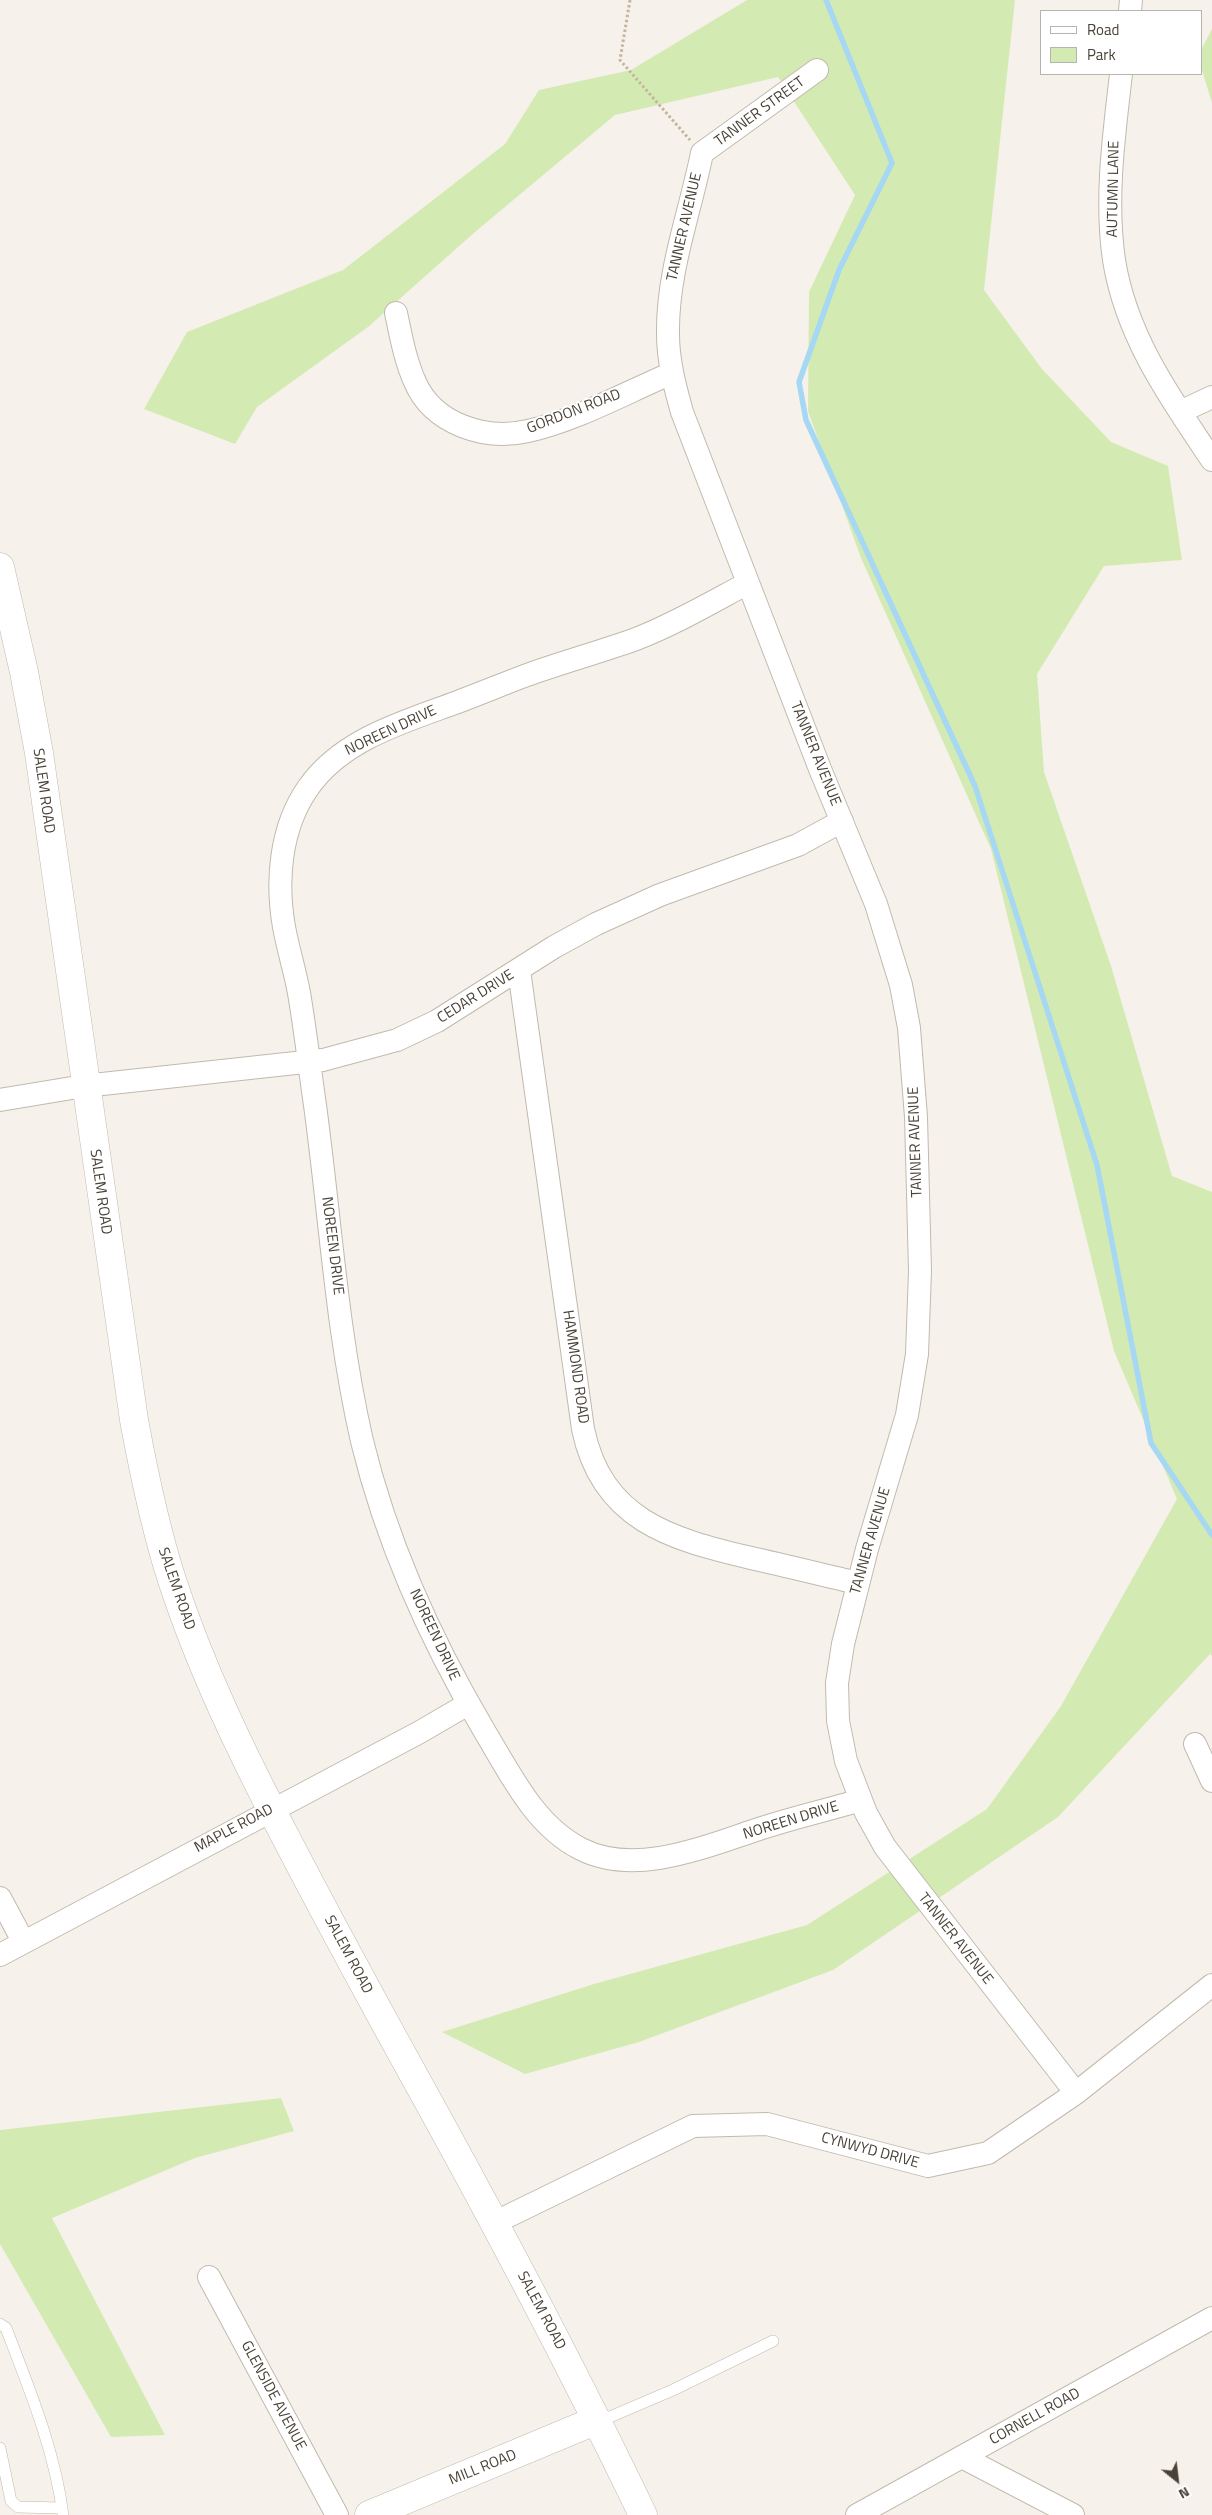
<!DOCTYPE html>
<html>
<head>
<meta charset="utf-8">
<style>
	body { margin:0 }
	#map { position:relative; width:1212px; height:2515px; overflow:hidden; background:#f6f2eb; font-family:"Titillium Web",sans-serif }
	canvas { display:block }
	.legend { position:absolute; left:1040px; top:10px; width:162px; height:65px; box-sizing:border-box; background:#fff; border:1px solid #b7b3af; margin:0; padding:6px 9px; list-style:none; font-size:15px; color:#4a4238 }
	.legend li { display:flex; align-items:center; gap:10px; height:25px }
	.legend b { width:25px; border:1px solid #b7b3af }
	.north { position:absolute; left:1152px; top:2455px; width:50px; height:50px; -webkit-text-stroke:4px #fff; paint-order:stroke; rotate:151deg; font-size:14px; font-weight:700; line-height:20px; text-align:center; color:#4a4238 }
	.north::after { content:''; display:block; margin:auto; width:18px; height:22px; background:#4a4238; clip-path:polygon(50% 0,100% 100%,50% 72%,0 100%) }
</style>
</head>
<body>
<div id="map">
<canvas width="1212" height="2515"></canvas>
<ul class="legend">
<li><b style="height:6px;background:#fff"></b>Road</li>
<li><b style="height:14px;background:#d4eab3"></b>Park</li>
</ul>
<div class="north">N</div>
</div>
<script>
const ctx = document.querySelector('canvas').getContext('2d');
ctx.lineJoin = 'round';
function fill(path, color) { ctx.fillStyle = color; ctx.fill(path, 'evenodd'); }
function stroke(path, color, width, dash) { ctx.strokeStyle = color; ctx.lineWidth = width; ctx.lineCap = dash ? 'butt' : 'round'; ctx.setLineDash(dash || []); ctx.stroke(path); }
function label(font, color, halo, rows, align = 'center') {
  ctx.font = font + ' "Titillium Web",sans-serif'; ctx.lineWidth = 4; ctx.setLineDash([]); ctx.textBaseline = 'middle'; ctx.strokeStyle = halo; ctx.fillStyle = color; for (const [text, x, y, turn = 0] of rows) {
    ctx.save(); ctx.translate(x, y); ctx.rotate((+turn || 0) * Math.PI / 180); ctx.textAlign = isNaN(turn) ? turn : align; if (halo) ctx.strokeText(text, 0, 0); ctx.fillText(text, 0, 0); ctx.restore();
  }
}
const green = new Path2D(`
	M 747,0 L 1015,0 L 984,290 L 1042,369 L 1111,442 L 1168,466 L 1182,560 L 1104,566 L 1037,674 L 1044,772 L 1111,966 L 1172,1176 L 1212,1192 L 1212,1656 L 1210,1654 L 1058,1817 L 833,1970 L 639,2042 L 525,2074 L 442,2032 L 594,1984 L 807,1925 L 987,1809 L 1061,1706 L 1177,1499 L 1114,1351 L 991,849 L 861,558 L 808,411 L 809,292 L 855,195 L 778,77 L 615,115 L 475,232 L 368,327 L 257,407 L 235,444 L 144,409 L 187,332 L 343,270 L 505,144 L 539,90 L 631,70 Z
	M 1212,29 L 1212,103 L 1201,67 L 1201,50 Z
	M 281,2098 L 294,2131 L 195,2158 L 52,2218 L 165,2435 L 111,2437 L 0,2244 L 0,2130 Z`);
const stream = new Path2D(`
	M 826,0 L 892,163 L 839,270 L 799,382 L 806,420 L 975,786 L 1097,1165 L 1151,1443 L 1212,1535`);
const path = new Path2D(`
	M 630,0 L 620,60 L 690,140`);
const service = new Path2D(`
	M 0,2324 L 6,2328 C 29,2388 55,2451 63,2515
	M 598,2422 L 673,2390 L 773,2341
	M 0,2448 L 11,2501 L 18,2507 L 62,2508`);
const minor = new Path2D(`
	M 1130,11 L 1131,0
	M 817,70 L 702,153 C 690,213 667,272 668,334 C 668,361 675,387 682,412 L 820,769 L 876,904 L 901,985 L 909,1028 L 916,1117 L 920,1271 L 917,1354 L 907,1415 L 867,1549 L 843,1644 L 837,1683 L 838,1721 L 846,1761 L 866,1813 L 885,1847 L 1076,2093
	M 1121,74 C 1114,135 1105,199 1114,260 C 1126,336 1170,398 1212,460
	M 396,313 C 401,336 405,360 415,382 C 433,424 485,441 528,431 C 577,420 625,393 672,373
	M 1180,412 L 1212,397
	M 748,583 C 712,602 675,624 636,639 C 600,652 563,662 527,675 C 503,684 479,694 455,703 C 403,722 341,740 308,788 C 280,828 276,881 284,927 C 288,949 295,971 299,993 C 305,1028 309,1063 314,1098 C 330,1212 336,1328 362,1441 C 387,1544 431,1641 485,1732 C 511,1775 535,1826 581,1849 C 636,1877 706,1846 759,1829 C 792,1818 827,1810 861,1800
	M 519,970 L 583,1429 C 602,1520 670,1539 751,1558 C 787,1566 823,1575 858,1583
	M 0,1100 L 84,1086 L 323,1060 L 397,1040 L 437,1021 L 554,947 L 596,924 L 660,895 L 798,845 L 842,821
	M 1195,1744 L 1212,1781
	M 0,1898 L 23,1941
	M 0,1955 L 420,1732 L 468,1704
	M 494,2223 L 693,2126 L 767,2124 L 928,2166 L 988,2153 L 1076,2093 L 1212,1985
	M 209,2277 L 337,2515
	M 962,2457 L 1073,2515
	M 857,2515 L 1212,2318`);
const tertiary = new Path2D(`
	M 0,567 L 24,672 L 39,753 L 134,1420 C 144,1474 155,1528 172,1580 C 201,1669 242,1753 285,1836 C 326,1915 369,1994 412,2072 C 493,2218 571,2365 643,2515
	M 369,2515 L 597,2420`);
const streetNames = [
	["TANNER STREET",760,112,-36],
	["AUTUMN LANE",1114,189,-89],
	["TANNER AVENUE",685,227,-77],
	["GORDON ROAD",574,412,-21],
	["NOREEN DRIVE",391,731,-25],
	["TANNER AVENUE",815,754,68],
	["SALEM ROAD",43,791,82],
	["CEDAR DRIVE",476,997,-32],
	["TANNER AVENUE",916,1142,-92],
	["SALEM ROAD",100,1192,82],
	["NOREEN DRIVE",332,1246,83],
	["HAMMOND ROAD",575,1367,82],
	["TANNER AVENUE",871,1541,-74],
	["SALEM ROAD",176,1589,71],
	["NOREEN DRIVE",434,1635,65],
	["NOREEN DRIVE",791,1821,-17],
	["MAPLE ROAD",234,1829,-28],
	["TANNER AVENUE",955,1939,52],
	["SALEM ROAD",348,1955,62],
	["CYNWYD DRIVE",870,2151,15],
	["SALEM ROAD",541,2311,62],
	["GLENSIDE AVENUE",273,2396,62],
	["CORNELL ROAD",1035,2417,-29],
	["MILL ROAD",483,2468,-22]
];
fill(green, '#d4eab3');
stroke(stream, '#a6d7f3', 5.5);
stroke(service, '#c2b9ad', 12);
stroke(minor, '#c2b9ad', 24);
stroke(tertiary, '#c2b9ad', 29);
stroke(path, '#c4b49d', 3, [2.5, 2.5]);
stroke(service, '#fff', 11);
stroke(minor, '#fff', 22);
stroke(tertiary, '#fff', 28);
label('15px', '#4a4238', '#fff', streetNames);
</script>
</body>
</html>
